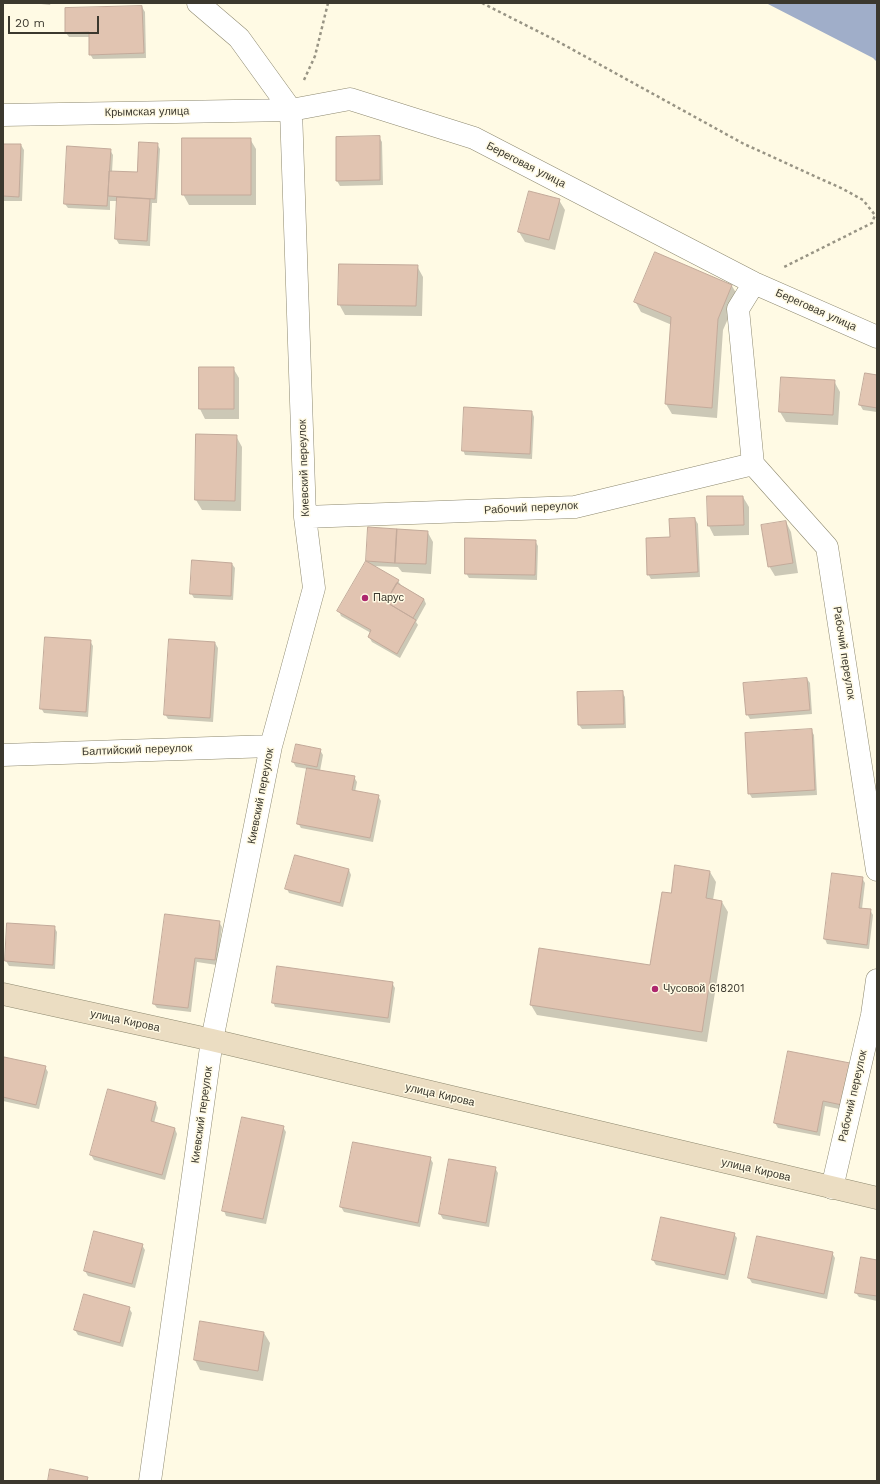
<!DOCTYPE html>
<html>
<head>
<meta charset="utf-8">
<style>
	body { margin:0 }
	#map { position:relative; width:880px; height:1484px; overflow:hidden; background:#fffae4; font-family:"Work Sans",sans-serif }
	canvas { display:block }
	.frame { position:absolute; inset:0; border:4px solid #3b382e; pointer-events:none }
	.scale { position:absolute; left:8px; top:16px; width:91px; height:18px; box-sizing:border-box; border:2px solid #3b382e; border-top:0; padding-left:5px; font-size:12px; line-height:14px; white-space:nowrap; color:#3b382e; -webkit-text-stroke:3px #fffae4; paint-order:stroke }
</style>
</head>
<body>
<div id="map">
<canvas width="880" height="1484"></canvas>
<div class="frame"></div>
<div class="scale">20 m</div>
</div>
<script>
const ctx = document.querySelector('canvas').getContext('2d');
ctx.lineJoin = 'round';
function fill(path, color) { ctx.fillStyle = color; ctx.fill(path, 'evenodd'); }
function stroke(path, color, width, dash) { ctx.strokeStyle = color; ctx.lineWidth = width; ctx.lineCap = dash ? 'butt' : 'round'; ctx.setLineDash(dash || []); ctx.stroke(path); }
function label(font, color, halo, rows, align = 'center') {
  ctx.font = font + ' "Work Sans",sans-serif'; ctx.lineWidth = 3; ctx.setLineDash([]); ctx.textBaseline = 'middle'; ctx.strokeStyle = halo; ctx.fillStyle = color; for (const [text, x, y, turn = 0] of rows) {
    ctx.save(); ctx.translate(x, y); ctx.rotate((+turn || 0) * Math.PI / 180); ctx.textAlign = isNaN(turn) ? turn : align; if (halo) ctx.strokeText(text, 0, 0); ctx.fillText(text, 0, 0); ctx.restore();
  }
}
const water = new Path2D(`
	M 766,3 L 877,3 L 877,62 L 873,58 Z`);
const shadow = new Path2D(`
	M 32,3 L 51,3 L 50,5 Z
	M 142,7 L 145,12 L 146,58 L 93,59 L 90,54 L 90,37 L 69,37 L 66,33 Z
	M 379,137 L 382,142 L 383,185 L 340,186 L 337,181 Z
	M 250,139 L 256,149 L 256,205 L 189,205 L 183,194 Z
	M 157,144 L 160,149 L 157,203 L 152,203 L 150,246 L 119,244 L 116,239 L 118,201 L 110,201 L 110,210 L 68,208 L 65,204 L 110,150 L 113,155 L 112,172 L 138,173 Z
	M 3,145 L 21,145 L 24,150 L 22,201 L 3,201 Z
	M 559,200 L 565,210 L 555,250 L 525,242 L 519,232 Z
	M 656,253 L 732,286 L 738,296 L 723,330 L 717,418 L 672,414 L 666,404 L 672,325 L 641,312 L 635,301 Z
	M 417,266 L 423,277 L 422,316 L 345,315 L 339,304 Z
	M 200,368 L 233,368 L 239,378 L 239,419 L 205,419 L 200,409 Z
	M 877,376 L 877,412 L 863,410 L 860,405 Z
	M 782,378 L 834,381 L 840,392 L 838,425 L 786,422 L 780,412 Z
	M 532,412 L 534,417 L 532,459 L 465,455 L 463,450 Z
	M 236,436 L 242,447 L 241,511 L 202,510 L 196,500 Z
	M 743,497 L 749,507 L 749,535 L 714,536 L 709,526 Z
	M 695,519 L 698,524 L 700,577 L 651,579 L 648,574 L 671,538 Z
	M 786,522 L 791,532 L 798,573 L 775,576 L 769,566 Z
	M 369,528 L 427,531 L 433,542 L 431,574 L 402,572 L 398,567 L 372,566 L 398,581 L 401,585 L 424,599 L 426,604 L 416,622 L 418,625 L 400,658 L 372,642 L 369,637 L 371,633 L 341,616 L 339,611 L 367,561 Z
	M 535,541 L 538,546 L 537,580 L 469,578 L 466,573 Z
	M 232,564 L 235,568 L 233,600 L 194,598 L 191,593 Z
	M 90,641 L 93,646 L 88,717 L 44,713 L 41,708 Z
	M 215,643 L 218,648 L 213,722 L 168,719 L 165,714 Z
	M 807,679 L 810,683 L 812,714 L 750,719 L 747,714 Z
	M 622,692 L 625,697 L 626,728 L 582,729 L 579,725 Z
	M 811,730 L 814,735 L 817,795 L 752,798 L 749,793 Z
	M 320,750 L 323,755 L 320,771 L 354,777 L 357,782 L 355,792 L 378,796 L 381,801 L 373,842 L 301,828 L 298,823 L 308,769 L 296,767 L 293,762 Z
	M 349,870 L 351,875 L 343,907 L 289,893 L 287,889 Z
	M 710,872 L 716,882 L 713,900 L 722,902 L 728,912 L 707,1042 L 537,1015 L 531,1005 L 651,966 L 672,894 Z
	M 862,878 L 865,883 L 862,909 L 870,910 L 873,915 L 869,949 L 827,944 L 825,939 Z
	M 219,922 L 222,927 L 217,965 L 197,962 L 191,1012 L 157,1008 L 154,1004 Z
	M 8,924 L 54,927 L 57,932 L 55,969 L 9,966 L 6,961 Z
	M 392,983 L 395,988 L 390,1023 L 275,1007 L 273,1002 Z
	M 5,1058 L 45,1067 L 48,1072 L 39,1109 L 3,1101 L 3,1064 Z
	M 849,1064 L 844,1110 L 825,1106 L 820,1136 L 778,1128 L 775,1123 Z
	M 156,1103 L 158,1108 L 154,1123 L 175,1129 L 177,1134 L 165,1180 L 94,1160 L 91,1155 Z
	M 283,1127 L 286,1132 L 266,1224 L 226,1216 L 224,1211 Z
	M 430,1158 L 433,1163 L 420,1227 L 344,1212 L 341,1207 Z
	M 495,1168 L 498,1173 L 489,1227 L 443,1219 L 440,1214 Z
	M 734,1234 L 737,1238 L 728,1280 L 656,1265 L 653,1260 Z
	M 758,1237 L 832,1253 L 835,1258 L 827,1299 L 752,1283 L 749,1278 Z
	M 142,1245 L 145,1250 L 135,1288 L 88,1276 L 85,1271 Z
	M 877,1261 L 877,1301 L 859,1297 L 856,1293 Z
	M 129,1308 L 132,1313 L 123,1347 L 78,1335 L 75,1330 Z
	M 264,1333 L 270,1343 L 263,1381 L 200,1370 L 195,1360 Z`);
const building = new Path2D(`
	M 142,6 L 144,53 L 89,55 L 89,32 L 65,33 L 65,8 Z
	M 380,136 L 380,180 L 336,181 L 336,137 Z
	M 182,138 L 251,138 L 251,195 L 182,195 Z
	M 139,142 L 158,143 L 155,199 L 108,196 L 109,171 L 137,172 Z
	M 3,144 L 21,144 L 19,197 L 3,196 Z
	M 67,146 L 111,149 L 107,206 L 64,204 Z
	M 529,191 L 560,199 L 549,240 L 518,232 Z
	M 117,197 L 150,199 L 147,241 L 115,239 Z
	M 655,252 L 732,285 L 718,319 L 712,408 L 665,404 L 671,317 L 634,302 Z
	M 339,264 L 418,265 L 416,306 L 338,305 Z
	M 199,367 L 234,367 L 234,409 L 199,409 Z
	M 865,373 L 877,375 L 877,408 L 859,405 Z
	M 781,377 L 835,380 L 833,415 L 779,412 Z
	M 464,407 L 532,411 L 530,454 L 462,451 Z
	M 196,434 L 237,435 L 235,501 L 195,500 Z
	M 707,496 L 743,496 L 744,525 L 708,526 Z
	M 695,518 L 698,572 L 647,575 L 646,538 L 670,537 L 669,519 Z
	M 786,521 L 793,563 L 768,567 L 761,525 Z
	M 368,527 L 397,529 L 395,563 L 366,561 Z
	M 397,529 L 428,531 L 426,564 L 395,563 Z
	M 465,538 L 536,540 L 535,575 L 465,574 Z
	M 192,560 L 232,563 L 231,596 L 190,594 Z
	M 366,561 L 399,580 L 386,602 L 416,620 L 397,654 L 368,637 L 371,630 L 337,611 Z
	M 397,583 L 424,599 L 413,618 L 386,602 Z
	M 45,637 L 91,640 L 86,712 L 40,709 Z
	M 169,639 L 215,642 L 210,718 L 164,715 Z
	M 807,678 L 810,710 L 746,715 L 743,683 Z
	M 623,691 L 624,724 L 578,725 L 577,692 Z
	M 812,729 L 815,790 L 748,794 L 745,733 Z
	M 296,744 L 321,749 L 317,767 L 292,762 Z
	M 307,768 L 355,776 L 352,790 L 379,795 L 370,838 L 297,824 Z
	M 295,855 L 349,869 L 340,903 L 285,889 Z
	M 675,865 L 710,871 L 706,898 L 722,901 L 702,1032 L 530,1005 L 539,948 L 650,965 L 662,892 L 671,893 Z
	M 832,873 L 863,877 L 859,908 L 871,909 L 867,945 L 824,939 Z
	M 165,914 L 220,921 L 215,960 L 195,958 L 188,1008 L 153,1004 Z
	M 7,923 L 55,926 L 53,965 L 5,961 Z
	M 277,966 L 393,982 L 388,1018 L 272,1003 Z
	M 788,1051 L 850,1063 L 842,1105 L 823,1101 L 817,1132 L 774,1123 Z
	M 4,1057 L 46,1066 L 36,1105 L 3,1097 Z
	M 108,1089 L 156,1102 L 151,1121 L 175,1128 L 162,1175 L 90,1155 Z
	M 242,1117 L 284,1126 L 263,1219 L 222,1211 Z
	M 353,1142 L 431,1157 L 418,1223 L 340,1207 Z
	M 449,1159 L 496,1167 L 486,1223 L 439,1214 Z
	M 661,1217 L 735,1233 L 725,1275 L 652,1260 Z
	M 94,1231 L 143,1244 L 132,1284 L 84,1271 Z
	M 757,1236 L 833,1252 L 824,1294 L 748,1278 Z
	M 861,1257 L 877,1260 L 877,1296 L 855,1293 Z
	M 84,1294 L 130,1307 L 120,1343 L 74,1330 Z
	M 200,1321 L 264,1332 L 258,1371 L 194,1360 Z
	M 50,1469 L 88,1477 L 87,1481 L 48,1481 Z`);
const path = new Path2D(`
	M 482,3 L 557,41 L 744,144 L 843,189 L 863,200 L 875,215 L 872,223 L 784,267
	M 304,80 L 315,56 L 328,3`);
const street = new Path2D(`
	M 198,3 L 239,38 L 291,110 L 350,99 L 474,138 L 754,283 L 877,337
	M 3,115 L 291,110 L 305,517 L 314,588 L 271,746 L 212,1040 L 150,1481
	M 754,283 L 738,309 L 753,464 L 827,547 L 877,870
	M 305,517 L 575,507 L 753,464
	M 3,755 L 271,746
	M 832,1188 L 872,1015 L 877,980`);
const secondary = new Path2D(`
	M 3,994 L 212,1040 L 877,1198`);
const markers = [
	[365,598,4,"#ad276e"],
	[655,989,4,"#ad276e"]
];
const streetNames = [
	["Крымская улица",147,112,-1],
	["Береговая улица",526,165,27],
	["Береговая улица",816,310,24],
	["Киевский переулок",304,468,-92],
	["Рабочий переулок",531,508,-3],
	["Рабочий переулок",844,653,81],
	["Балтийский переулок",137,750,-2],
	["Киевский переулок",261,796,-79],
	["улица Кирова",125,1021,12],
	["улица Кирова",440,1095,13],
	["Рабочий переулок",853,1096,-77],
	["Киевский переулок",202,1115,-82],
	["улица Кирова",756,1170,13]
];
const poiNames = [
	["Парус",373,598],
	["Чусовой 618201",663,989]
];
fill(water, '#a0aec9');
fill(shadow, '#0003');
fill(building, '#e1c4b1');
stroke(building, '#c3aa9a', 1);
stroke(street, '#8e8970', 23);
stroke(secondary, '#8e8970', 23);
stroke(path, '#989484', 2.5, [3, 3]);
stroke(street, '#fff', 22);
stroke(secondary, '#ebddc2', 22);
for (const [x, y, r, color] of markers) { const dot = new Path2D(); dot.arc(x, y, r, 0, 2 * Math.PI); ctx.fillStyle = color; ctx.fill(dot); stroke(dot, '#fffae4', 1.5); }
label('11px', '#3b382e', '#fffae4', streetNames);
label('11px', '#3b382e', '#fffae4', poiNames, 'left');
</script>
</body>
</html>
